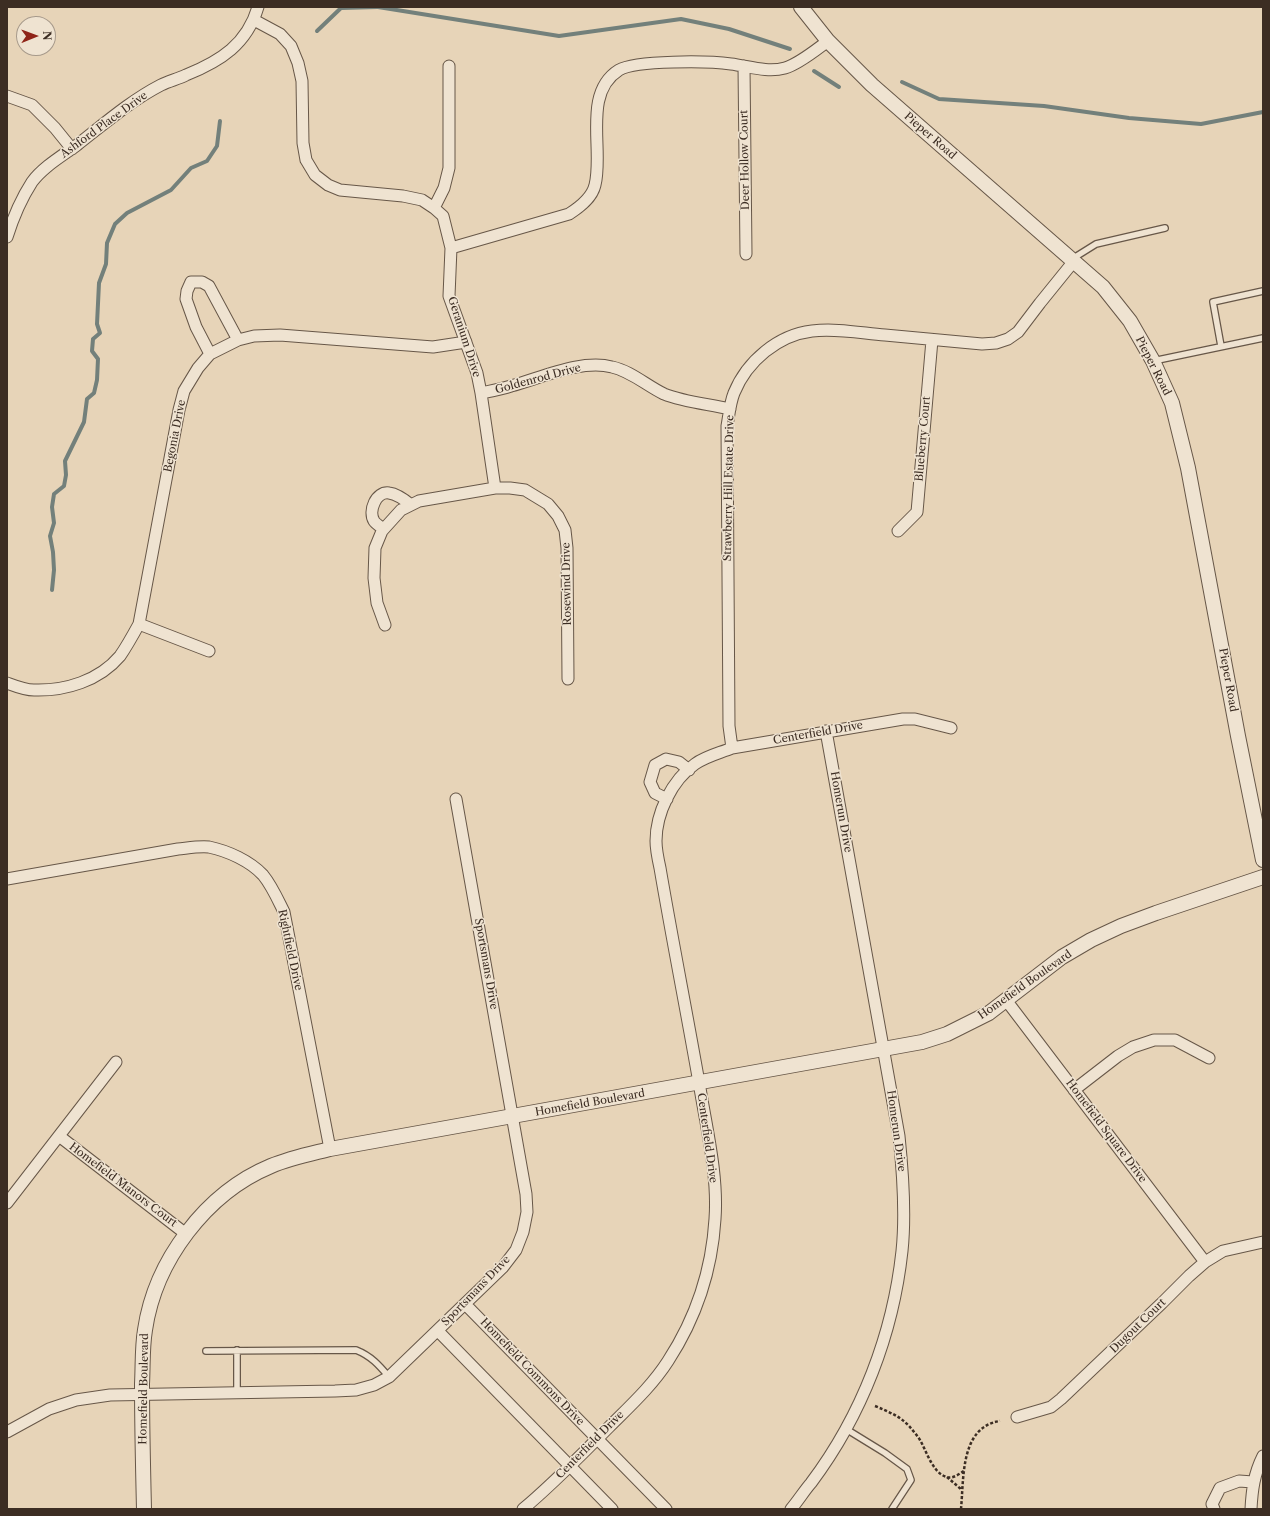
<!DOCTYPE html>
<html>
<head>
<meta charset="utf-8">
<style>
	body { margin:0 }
	#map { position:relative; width:1270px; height:1516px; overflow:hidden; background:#e7d4b8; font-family:"Libre Caslon Text",serif }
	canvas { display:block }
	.frame { position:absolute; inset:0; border:8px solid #3c2d23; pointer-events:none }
	.north { position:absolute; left:16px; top:16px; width:40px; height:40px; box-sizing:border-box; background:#efe3d1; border:1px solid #a79a8b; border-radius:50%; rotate:89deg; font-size:11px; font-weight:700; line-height:16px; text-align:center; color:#3c2d23 }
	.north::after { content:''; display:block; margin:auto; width:14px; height:18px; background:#8f2418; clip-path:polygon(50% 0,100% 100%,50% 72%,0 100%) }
</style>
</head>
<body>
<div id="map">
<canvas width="1270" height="1516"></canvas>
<div class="frame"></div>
<div class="north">N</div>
</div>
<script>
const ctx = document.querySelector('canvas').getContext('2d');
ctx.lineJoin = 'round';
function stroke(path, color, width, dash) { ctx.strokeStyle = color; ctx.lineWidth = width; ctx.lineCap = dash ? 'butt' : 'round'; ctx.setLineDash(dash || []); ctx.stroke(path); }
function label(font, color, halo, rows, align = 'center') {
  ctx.font = font + ' "Libre Caslon Text",serif'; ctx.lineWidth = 3; ctx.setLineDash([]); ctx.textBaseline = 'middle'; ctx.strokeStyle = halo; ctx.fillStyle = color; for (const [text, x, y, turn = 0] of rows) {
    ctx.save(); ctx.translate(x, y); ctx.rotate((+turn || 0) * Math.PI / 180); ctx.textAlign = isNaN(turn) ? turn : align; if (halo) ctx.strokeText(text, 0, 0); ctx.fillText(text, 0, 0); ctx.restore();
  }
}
const stream = new Path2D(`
	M 378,7 L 559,36 L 681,19 L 729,29 L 790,49
	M 317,31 L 341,8 L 377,7
	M 814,71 L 839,87
	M 902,82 L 939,99 L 1044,106 L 1129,118 L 1201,124 L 1263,112
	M 52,590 L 54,570 L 53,552 L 50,536 L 54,523 L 52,507 L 54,494 L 64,486 L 66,475 L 65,461 L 84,422 L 87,399 L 94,393 L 97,380 L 98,359 L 92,351 L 93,339 L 100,333 L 97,324 L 99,283 L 106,264 L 107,243 L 115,224 L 127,213 L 171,190 L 191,168 L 207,161 L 217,146 L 220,121`);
const path = new Path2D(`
	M 875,1406 C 889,1412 900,1416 910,1427 C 913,1431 917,1435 920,1440 C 926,1450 933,1474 947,1477 C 953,1479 959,1474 964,1471
	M 947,1477 L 962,1490
	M 961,1509 C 964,1478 960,1427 1000,1421`);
const service = new Path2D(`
	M 1072,259 L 1096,244 L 1165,228
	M 1221,346 L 1213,302 L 1263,291
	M 1153,361 L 1263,338
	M 237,1350 L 237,1393
	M 206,1351 L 356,1350 C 371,1356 379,1365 389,1377
	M 846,1429 L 885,1453 L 907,1469 L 911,1480 L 892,1509`);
const minor = new Path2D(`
	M 254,20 L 280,34 L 291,46 L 298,63 L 302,81 L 303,143 L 306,160 L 315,175 L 328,185 L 340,190 L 403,196 L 422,200 L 434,208 L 443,216 L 451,248 L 449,296 L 477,373 L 481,393 L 495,488
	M 744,66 L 746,254
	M 7,96 L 32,105 L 55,128 L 72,149
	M 434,208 L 444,188 L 449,168 L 449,66
	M 7,237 C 13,218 21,199 32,182 C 43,167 62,156 77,145 C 104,124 130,101 161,85 C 169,81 178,79 186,75 C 221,61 247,44 258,7
	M 451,248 L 569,214 C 580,207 592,198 595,185 C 604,150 582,93 619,70 C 636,60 709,61 731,64 C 748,66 767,73 785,68 C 799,64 817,49 828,41
	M 210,354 L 196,327 L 186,299 L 187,291 L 191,282 L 202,282 L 209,286 L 238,340
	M 481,393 C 491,391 502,389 511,386 C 541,378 581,359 612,367 C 631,371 647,386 664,394 C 684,402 708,404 730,409
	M 383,529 C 381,527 376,524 374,521 C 368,511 376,491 389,493 C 397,494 405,500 411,505
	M 898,531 L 917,512 L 932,340
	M 139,624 L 209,651
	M 385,625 L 377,603 L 374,578 L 375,548 L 382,531 L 401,510 L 419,501 L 495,488 L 510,488 L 525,490 L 548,504 L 558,516 L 565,530 L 567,548 L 568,679
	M 7,683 C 15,686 25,690 34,690 C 65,691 99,681 120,656 C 127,646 133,635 139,624 L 179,410 L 184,391 L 198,368 L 210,354 L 238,340 L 254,336 L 280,335 L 433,347 L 466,342
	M 732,748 L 729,726 L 727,426 C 729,415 730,403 734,393 C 747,361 778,335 812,331 C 836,328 861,333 885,335 C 917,338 950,341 982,344 L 996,343 L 1008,339 L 1018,332 L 1040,303 L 1074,261
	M 667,799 L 655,793 L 650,782 L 655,765 L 666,759 L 679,762 L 689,770
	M 7,879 L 178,849 C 188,848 199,846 209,847 C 228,851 250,861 263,875 C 272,886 278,900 284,912 L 330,1149
	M 1006,1000 L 1205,1262
	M 1074,1090 L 1118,1056 L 1133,1047 L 1154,1040 L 1175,1040 L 1209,1058
	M 59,1136 L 186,1234
	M 7,1203 L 116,1062
	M 465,1304 L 666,1509
	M 438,1331 L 612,1509
	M 1017,1417 L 1051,1407 L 1061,1399 L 1162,1303 L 1189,1276 L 1205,1262 L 1223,1251 L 1263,1242
	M 7,1432 L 49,1409 L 76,1400 L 110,1395 L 335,1391 L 356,1390 L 374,1385 L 389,1377 L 503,1267 L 516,1250 L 523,1232 L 527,1212 L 526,1194 L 456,799
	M 523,1509 C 553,1484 581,1455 609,1427 C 630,1406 652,1386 668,1361 C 696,1318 712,1269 715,1219 C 718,1178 708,1135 701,1094 C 688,1019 673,944 660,868 C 658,859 656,850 656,841 C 656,813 672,780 695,764 C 706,756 720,753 732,748 L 903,719 L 915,719 L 951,728
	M 791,1509 C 798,1501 804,1491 811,1483 C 862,1415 893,1334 902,1251 C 906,1213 903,1174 899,1136 L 826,731
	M 1214,1509 L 1212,1504 L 1220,1488 L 1239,1481 L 1253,1482
	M 1251,1509 C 1252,1490 1254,1474 1263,1456`);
const tertiary = new Path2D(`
	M 801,7 L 828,41 L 872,85 L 1103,287 L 1130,321 L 1153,361 L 1172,403 L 1188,468 L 1238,736 L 1263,860
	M 144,1509 C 143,1468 142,1426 142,1384 C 143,1366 142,1348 145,1330 C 155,1261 206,1193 271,1166 C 290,1158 310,1154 330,1149 L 922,1042 L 947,1034 L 989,1013 L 1062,957 L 1091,940 L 1121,926 L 1156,913 L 1263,877`);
const streetNames = [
	["Ashford Place Drive",104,125,-36],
	["Pieper Road",930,136,41],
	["Deer Hollow Court",745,160,-91],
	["Geranium Drive",464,337,72],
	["Pieper Road",1153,366,63],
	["Goldenrod Drive",538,379,-15],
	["Begonia Drive",175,436,-79],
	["Blueberry Court",923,439,-85],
	["Strawberry Hill Estate Drive",729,488,-89],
	["Rosewind Drive",567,584,-91],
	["Pieper Road",1228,680,80],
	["Centerfield Drive",818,733,-10],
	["Homerun Drive",841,812,80],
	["Rightfield Drive",290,950,78],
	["Sportsmans Drive",486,964,80],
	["Homefield Boulevard",1025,985,-35],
	["Homefield Boulevard",590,1103,-10],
	["Homerun Drive",896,1131,82],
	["Homefield Square Drive",1106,1131,53],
	["Centerfield Drive",707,1138,82],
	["Homefield Manors Court",123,1185,37],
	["Sportsmans Drive",476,1291,-46],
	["Dugout Court",1138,1326,-44],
	["Homefield Commons Drive",532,1372,46],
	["Homefield Boulevard",144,1389,-89],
	["Centerfield Drive",590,1445,-45]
];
stroke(stream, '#73807b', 4);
stroke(service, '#675748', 8);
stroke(minor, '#675748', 13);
stroke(tertiary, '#675748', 16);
stroke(path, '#3c2d23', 2.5, [3, 2]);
stroke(service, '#efe3d1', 5.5);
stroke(minor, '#efe3d1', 11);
stroke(tertiary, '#efe3d1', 14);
label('11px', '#3c2d23', '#efe3d1', streetNames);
</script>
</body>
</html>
